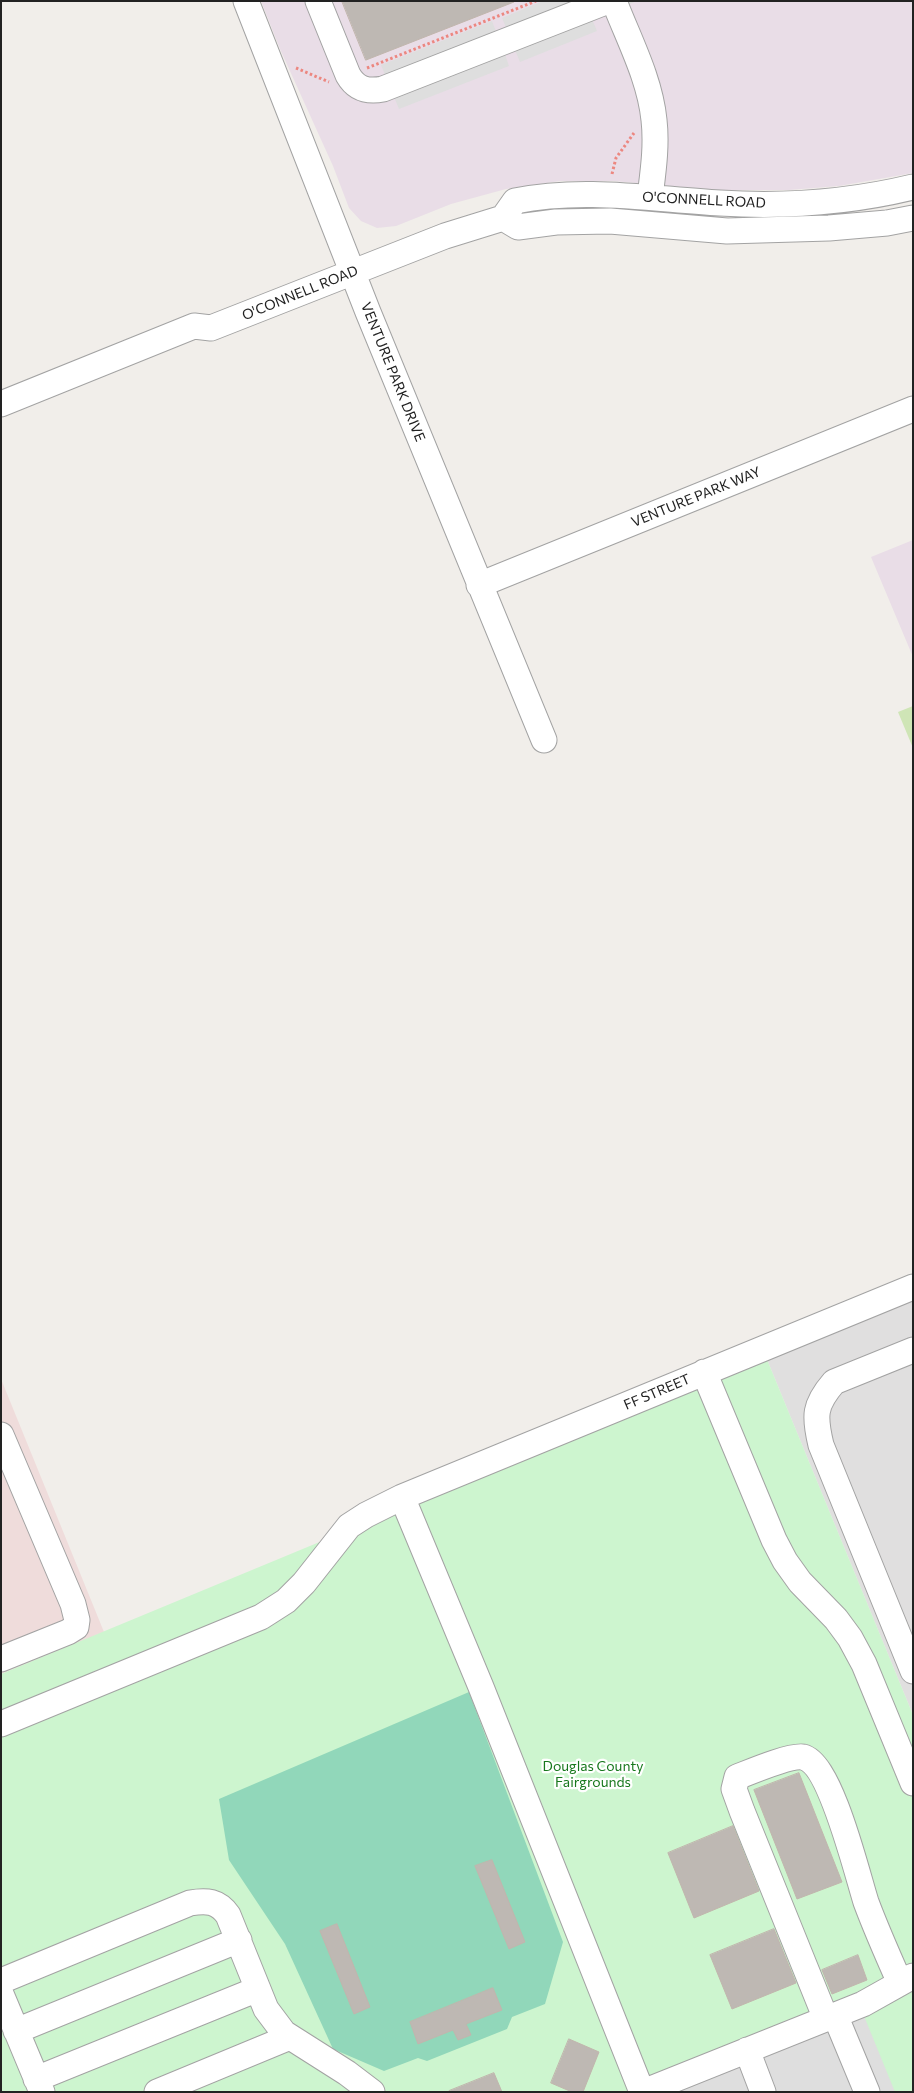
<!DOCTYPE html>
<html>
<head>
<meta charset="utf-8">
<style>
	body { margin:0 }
	#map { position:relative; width:914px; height:2093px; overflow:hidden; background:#f1eeea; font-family:Commissioner,sans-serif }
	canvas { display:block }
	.frame { position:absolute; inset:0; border:2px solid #222; pointer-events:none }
</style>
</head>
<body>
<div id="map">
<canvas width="914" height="2093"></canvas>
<div class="frame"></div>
</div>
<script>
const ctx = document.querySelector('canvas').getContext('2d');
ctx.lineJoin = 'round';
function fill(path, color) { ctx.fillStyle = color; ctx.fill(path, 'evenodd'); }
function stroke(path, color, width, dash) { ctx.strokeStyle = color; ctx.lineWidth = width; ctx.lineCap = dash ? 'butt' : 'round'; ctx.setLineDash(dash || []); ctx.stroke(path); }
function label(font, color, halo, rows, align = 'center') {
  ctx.font = font + ' Commissioner,sans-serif'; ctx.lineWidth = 4.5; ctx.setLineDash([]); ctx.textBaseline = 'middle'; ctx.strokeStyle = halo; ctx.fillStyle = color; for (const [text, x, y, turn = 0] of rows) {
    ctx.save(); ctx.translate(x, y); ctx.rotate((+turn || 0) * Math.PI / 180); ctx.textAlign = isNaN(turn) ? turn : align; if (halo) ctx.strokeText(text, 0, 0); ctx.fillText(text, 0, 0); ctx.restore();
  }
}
const residential = new Path2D(`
	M 913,1298 L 913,1715 L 766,1357 Z`);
const commercial = new Path2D(`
	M 1,1379 L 104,1632 L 1,1674 Z`);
const industrial = new Path2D(`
	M 261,1 L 913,1 L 913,173 L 839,186 L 789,190 L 716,190 L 613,181 L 560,181 L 506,189 L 451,204 L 396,226 L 377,228 L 361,221 L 349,208 L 333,166 L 280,49 Z
	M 913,540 L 913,657 L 871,557 Z`);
const grass = new Path2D(`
	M 913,706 L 913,748 L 898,712 Z`);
const park = new Path2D(`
	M 766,1357 L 913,1715 L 913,2092 L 1,2092 L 1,1674 Z`);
const pitch = new Path2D(`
	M 469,1692 L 563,1942 L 545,2004 L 512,2017 L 507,2029 L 427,2061 L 418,2058 L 384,2071 L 333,2049 L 285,1944 L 229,1860 L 219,1799 Z`);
const parking = new Path2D(`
	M 543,1 L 637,1 L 592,19 L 597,31 L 520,62 L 515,50 L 505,54 L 509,66 L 399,109 L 381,65 L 492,21 L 497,34 L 507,30 L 502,18 Z
	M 855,1994 L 895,2092 L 658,2092 Z`);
const building = new Path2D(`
	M 342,1 L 514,1 L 514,2 L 366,60 Z
	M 799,1773 L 842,1882 L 797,1899 L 754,1790 Z
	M 733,1826 L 759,1891 L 694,1918 L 668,1853 Z
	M 492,1860 L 525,1942 L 509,1949 L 475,1866 Z
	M 337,1924 L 370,2007 L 354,2014 L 320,1931 Z
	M 774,1929 L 796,1983 L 732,2009 L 710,1955 Z
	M 858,1955 L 867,1980 L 832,1994 L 822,1970 Z
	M 493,1988 L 502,2010 L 466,2024 L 471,2035 L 458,2040 L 453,2030 L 418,2044 L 410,2022 Z
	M 569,2039 L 599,2052 L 583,2092 L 572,2092 L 551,2083 Z
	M 494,2073 L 502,2092 L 449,2092 L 449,2091 Z`);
const path = new Path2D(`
	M 296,68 L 329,82
	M 367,68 L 536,1
	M 612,174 L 616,158 L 634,133`);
const minor = new Path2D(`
	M 246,1 L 368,312 L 544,740
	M 318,1 L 348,75 C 356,89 367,92 383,89 L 608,1
	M 614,1 C 629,40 650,79 654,120 C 657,146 653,172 650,197
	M 503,218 L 515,201 C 583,187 651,199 720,203 C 784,207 851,202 913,187
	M 1,404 L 194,326 L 211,328 L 445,236 L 503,218 L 518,227 L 556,222 L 610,221 L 727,231 L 829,228 L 887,223 L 913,218
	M 479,585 L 913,409
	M 913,1350 L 834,1382 C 814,1405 814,1416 821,1445 L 913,1671
	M 704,1372 L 774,1540 L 785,1561 L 800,1582 L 836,1619 L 850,1638 L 864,1664 L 913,1783
	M 1,1435 L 73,1604 L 77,1620 L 76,1627 L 68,1632 L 1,1659
	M 402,1497 L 481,1687 L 642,2092
	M 1,1724 L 261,1617 L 286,1601 L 304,1583 L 349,1526 L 366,1515 L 402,1497 L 913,1287
	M 1,1981 L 190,1903 C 207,1900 218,1901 228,1915 L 266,2009 L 284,2033 L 347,2073 L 372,2092
	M 1,1994 L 42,2092
	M 835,2015 L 867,2092
	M 826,2019 L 742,1811 L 734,1789 L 737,1777 C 750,1772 790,1755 803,1757 C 831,1764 857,1874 866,1902 C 876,1929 888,1956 900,1983
	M 16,2031 L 239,1940
	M 747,2050 L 763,2092
	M 36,2079 L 258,1989
	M 157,2092 L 290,2037
	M 643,2092 L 863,2004 L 913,1976`);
const streetNames = [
	["O'CONNELL ROAD",704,200,3],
	["O'CONNELL ROAD",300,293,-22],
	["VENTURE PARK DRIVE",393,372,68],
	["VENTURE PARK WAY",696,497,-22],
	["FF STREET",657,1392,-23]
];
const parkNames = [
	["Douglas County",593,1766],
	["Fairgrounds",593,1782]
];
fill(residential, '#e0dfdf');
fill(commercial, '#efdcdb');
fill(industrial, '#e9dde7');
fill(grass, '#cfe5b6');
fill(park, '#cdf5cf');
fill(pitch, '#91d7ba');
fill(parking, '#dedede');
fill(building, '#beb8b3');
stroke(building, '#c1b6ad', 1);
stroke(minor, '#a3a3a3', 27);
stroke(path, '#ec8780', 3, [2.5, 2.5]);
stroke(minor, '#fff', 25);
label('14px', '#222', '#fff', streetNames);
label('14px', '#18781d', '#fff', parkNames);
</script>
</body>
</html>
